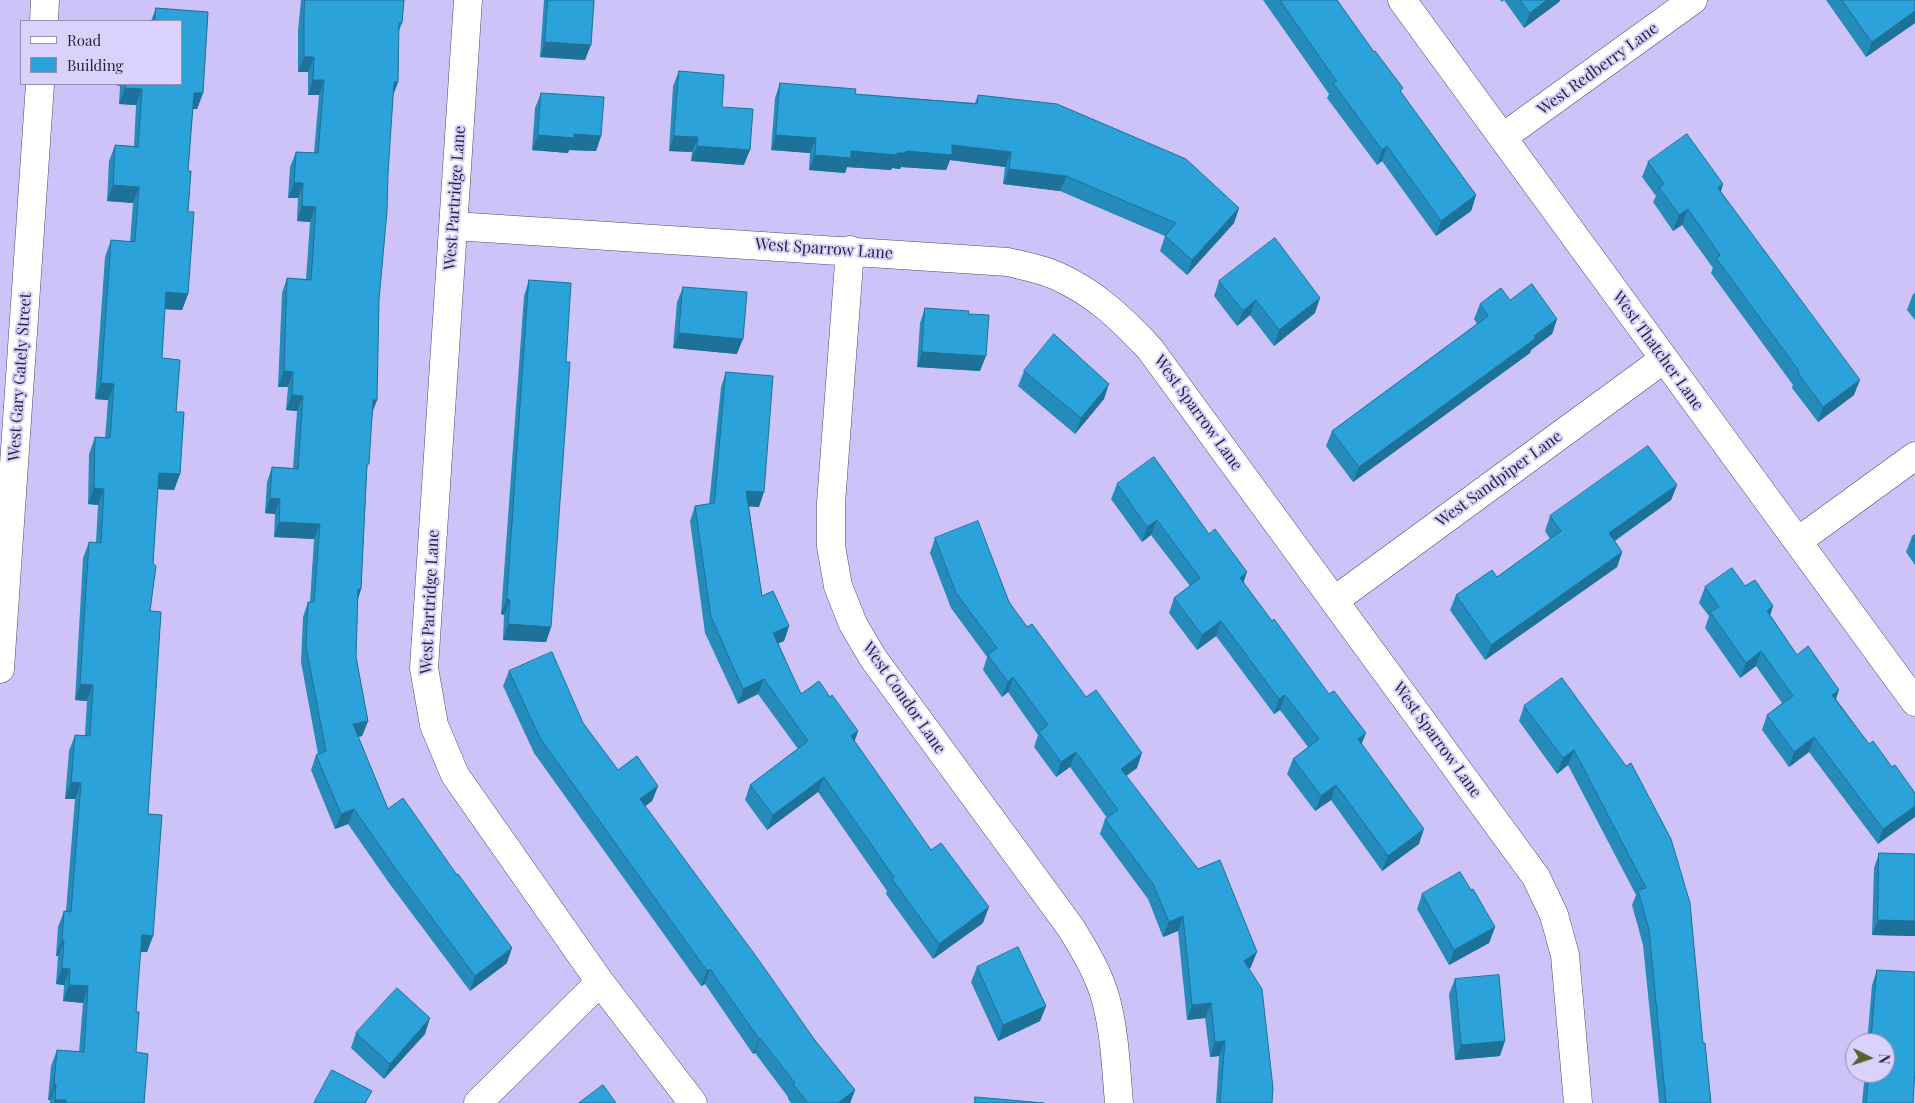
<!DOCTYPE html>
<html>
<head>
<meta charset="utf-8">
<style>
	body { margin:0 }
	#map { position:relative; width:1915px; height:1103px; overflow:hidden; background:#cec3f8; font-family:"Playfair Display",serif }
	canvas { display:block }
	.legend { position:absolute; left:20px; top:20px; width:162px; height:65px; box-sizing:border-box; background:#dad2fd; border:1px solid #938daf; margin:0; padding:6px 9px; list-style:none; font-size:15px; color:#292539 }
	.legend li { display:flex; align-items:center; gap:10px; height:25px }
	.legend b { width:25px; border:1px solid #938daf }
	.north { position:absolute; left:1845px; top:1033px; width:50px; height:50px; box-sizing:border-box; background:#dad2fd; border:1px solid #938daf; border-radius:50%; rotate:94deg; font-size:14px; font-weight:700; line-height:20px; text-align:center; color:#292539 }
	.north::after { content:''; display:block; margin:auto; width:18px; height:22px; background:#5b602e; clip-path:polygon(50% 0,100% 100%,50% 72%,0 100%) }
</style>
</head>
<body>
<div id="map">
<canvas width="1915" height="1103"></canvas>
<ul class="legend">
<li><b style="height:6px;background:#fff"></b>Road</li>
<li><b style="height:14px;background:#2ba2d9"></b>Building</li>
</ul>
<div class="north">N</div>
</div>
<script>
const ctx = document.querySelector('canvas').getContext('2d');
ctx.lineJoin = 'round';
function stroke(path, color, width, dash) { ctx.strokeStyle = color; ctx.lineWidth = width; ctx.lineCap = dash ? 'butt' : 'round'; ctx.setLineDash(dash || []); ctx.stroke(path); }
function fill(path, color) { ctx.fillStyle = color; ctx.fill(path, 'evenodd'); }
function label(font, color, halo, rows, align = 'center') {
  ctx.font = font + ' "Playfair Display",serif'; ctx.lineWidth = 4; ctx.setLineDash([]); ctx.textBaseline = 'middle'; ctx.strokeStyle = halo; ctx.fillStyle = color; for (const [text, x, y, turn = 0] of rows) {
    ctx.save(); ctx.translate(x, y); ctx.rotate((+turn || 0) * Math.PI / 180); ctx.textAlign = isNaN(turn) ? turn : align; if (halo) ctx.strokeText(text, 0, 0); ctx.fillText(text, 0, 0); ctx.restore();
  }
}
const street = new Path2D(`
	M 468,0 L 424,668 L 434,725 L 455,775 L 600,982 L 693,1103
	M 1402,0 L 1915,702
	M 44,21 L 45,0
	M 1503,137 L 1693,0
	M 454,226 L 1008,262 C 1024,266 1042,269 1057,276 C 1095,293 1122,319 1150,349 L 1536,877 L 1554,915 L 1565,955 L 1578,1103
	M 850,250 L 831,503 L 831,546 L 838,586 L 853,624 L 873,658 L 1071,928 C 1085,951 1099,974 1106,1000 C 1115,1034 1116,1069 1119,1103
	M 1798,541 L 1915,456
	M 1335,600 L 1664,359
	M 0,669 L 40,84
	M 478,1103 L 600,982`);
const wall = new Path2D(`
	M 301,0 L 404,0 L 402,23 L 399,31 L 398,82 L 393,96 L 379,300 L 377,400 L 373,411 L 367,470 L 361,589 L 358,599 L 356,657 L 368,721 L 362,736 L 358,737 L 388,809 L 507,963 L 470,991 L 389,883 L 348,824 L 335,829 L 311,770 L 316,755 L 318,754 L 301,662 L 303,617 L 308,602 L 310,602 L 314,539 L 274,537 L 275,514 L 265,513 L 267,482 L 272,467 L 293,468 L 297,411 L 286,410 L 288,387 L 278,387 L 282,293 L 287,278 L 306,279 L 310,222 L 297,221 L 298,198 L 288,198 L 290,167 L 296,152 L 314,153 L 319,95 L 308,95 L 308,72 L 298,72 L 298,31 Z
	M 544,0 L 594,0 L 585,60 L 540,57 Z
	M 1263,0 L 1337,0 L 1402,93 L 1476,195 L 1471,211 L 1436,236 L 1382,161 L 1377,165 L 1327,98 L 1329,94 Z
	M 1500,0 L 1560,0 L 1559,2 L 1524,28 L 1504,0 L 1502,2 Z
	M 1826,0 L 1915,0 L 1915,23 L 1866,57 Z
	M 156,8 L 208,12 L 203,93 L 197,109 L 193,109 L 188,171 L 191,171 L 188,212 L 194,212 L 188,294 L 182,310 L 165,309 L 162,358 L 180,360 L 176,412 L 184,412 L 180,474 L 174,490 L 158,489 L 153,563 L 156,566 L 150,611 L 161,612 L 148,814 L 162,815 L 153,936 L 147,952 L 140,952 L 136,1012 L 139,1012 L 136,1052 L 148,1054 L 144,1103 L 50,1103 L 50,1100 L 48,1100 L 51,1066 L 57,1050 L 79,1052 L 83,1003 L 63,1001 L 64,985 L 56,984 L 58,956 L 56,956 L 58,927 L 64,911 L 66,911 L 75,799 L 65,799 L 69,751 L 75,735 L 85,735 L 87,701 L 75,700 L 83,558 L 89,542 L 96,542 L 98,505 L 88,504 L 89,454 L 95,437 L 105,438 L 108,400 L 95,399 L 105,257 L 111,240 L 130,242 L 133,203 L 107,201 L 109,161 L 115,145 L 134,146 L 136,105 L 119,104 L 120,86 L 117,86 L 117,84 L 181,84 L 181,21 L 151,21 Z
	M 679,71 L 722,107 L 744,165 L 691,161 L 692,152 L 669,151 L 673,86 Z
	M 780,83 L 855,94 L 975,103 L 978,95 L 1239,208 L 1234,223 L 1187,275 L 1160,251 L 1165,236 L 1060,191 L 1003,184 L 1005,167 L 950,160 L 946,170 L 901,167 L 900,169 L 892,168 L 891,170 L 847,167 L 845,173 L 809,170 L 810,153 L 771,150 L 775,98 Z
	M 541,93 L 601,136 L 596,151 L 569,150 L 568,153 L 532,150 L 535,108 Z
	M 1648,162 L 1723,184 L 1721,192 L 1854,395 L 1818,422 L 1792,388 L 1793,385 L 1711,273 L 1713,268 L 1682,225 L 1673,231 L 1653,202 L 1656,196 L 1642,177 Z
	M 529,280 L 551,627 L 546,642 L 503,640 L 504,615 L 501,614 L 524,296 Z
	M 1219,281 L 1315,313 L 1274,346 L 1250,315 L 1237,326 L 1214,296 Z
	M 683,287 L 737,354 L 673,348 L 677,302 Z
	M 1915,293 L 1915,320 L 1907,310 L 1913,294 Z
	M 1510,300 L 1557,319 L 1552,334 L 1531,350 L 1530,353 L 1353,482 L 1326,446 L 1332,431 L 1477,324 L 1474,319 L 1480,304 Z
	M 925,308 L 968,314 L 980,371 L 917,367 L 920,323 Z
	M 1024,371 L 1104,399 L 1075,434 L 1018,386 Z
	M 726,372 L 759,507 L 749,506 L 762,596 L 789,626 L 784,641 L 778,643 L 801,694 L 830,697 L 858,731 L 854,742 L 983,923 L 933,959 L 886,894 L 887,891 L 818,792 L 767,830 L 745,800 L 750,785 L 798,749 L 758,694 L 738,704 L 705,633 L 690,521 L 695,506 L 709,504 L 721,387 Z
	M 1117,484 L 1244,583 L 1362,744 L 1419,844 L 1382,871 L 1331,800 L 1315,811 L 1287,774 L 1293,759 L 1308,747 L 1280,710 L 1274,714 L 1216,636 L 1197,650 L 1169,613 L 1174,598 L 1190,586 L 1151,535 L 1142,542 L 1111,499 Z
	M 1677,485 L 1671,500 L 1615,541 L 1622,552 L 1617,567 L 1485,660 L 1450,610 L 1456,595 L 1497,577 L 1550,539 L 1545,531 L 1550,516 Z
	M 1915,535 L 1915,565 L 1906,552 L 1912,537 Z
	M 935,538 L 1009,602 L 1027,627 L 1137,768 L 1126,776 L 1251,967 L 1249,969 L 1272,1103 L 1216,1103 L 1219,1056 L 1210,1057 L 1205,1018 L 1187,1020 L 1178,931 L 1163,937 L 1148,899 L 1100,834 L 1105,819 L 1107,818 L 1070,767 L 1056,777 L 1034,747 L 1038,735 L 1008,692 L 1002,697 L 983,670 L 987,657 L 951,608 L 930,553 Z
	M 1745,586 L 1773,606 L 1770,615 L 1797,655 L 1836,699 L 1869,744 L 1892,767 L 1915,793 L 1878,844 L 1809,752 L 1789,767 L 1762,730 L 1767,715 L 1782,703 L 1756,666 L 1740,678 L 1705,628 L 1709,616 L 1699,603 L 1705,587 Z
	M 509,671 L 583,723 L 618,770 L 658,786 L 652,801 L 645,806 L 814,1039 L 855,1090 L 850,1103 L 791,1103 L 788,1099 L 788,1097 L 755,1053 L 753,1054 L 705,984 L 701,986 L 534,753 L 503,686 Z
	M 1524,706 L 1626,766 L 1703,1043 L 1711,1103 L 1659,1103 L 1643,945 L 1632,905 L 1636,895 L 1568,765 L 1557,774 L 1519,721 Z
	M 1879,853 L 1915,936 L 1872,935 L 1874,868 Z
	M 1471,890 L 1495,927 L 1489,943 L 1449,965 L 1417,909 L 1422,894 Z
	M 977,967 L 1046,1006 L 1040,1021 L 998,1041 L 971,982 Z
	M 1877,970 L 1913,1103 L 1862,1103 L 1865,1073 L 1885,1073 L 1885,1043 L 1867,1043 L 1872,985 Z
	M 1455,979 L 1500,1056 L 1455,1060 L 1449,994 Z
	M 356,1033 L 425,1034 L 384,1079 L 351,1048 Z`);
const shadedWall = new Path2D(`
	M 1547,0 L 1560,0 L 1559,2 L 1524,28 L 1530,13 Z
	M 1915,11 L 1915,23 L 1866,57 L 1872,42 Z
	M 545,42 L 591,45 L 585,60 L 540,57 Z
	M 304,57 L 314,57 L 308,72 L 298,72 Z
	M 313,80 L 324,80 L 319,95 L 308,95 Z
	M 394,82 L 398,82 L 392,98 Z
	M 125,88 L 142,89 L 136,105 L 119,104 Z
	M 194,93 L 203,93 L 197,109 L 188,109 Z
	M 574,134 L 601,136 L 596,151 L 569,150 L 568,153 L 532,150 L 538,135 Z
	M 776,135 L 816,138 L 810,153 L 771,150 Z
	M 674,136 L 698,137 L 692,152 L 669,151 Z
	M 952,145 L 1011,152 L 1005,167 L 950,160 L 946,170 L 901,167 L 900,169 L 892,168 L 891,170 L 847,167 L 845,173 L 809,170 L 815,155 L 851,151 L 897,153 Z
	M 697,146 L 750,150 L 744,165 L 691,161 Z
	M 1387,146 L 1382,161 L 1377,165 L 1382,150 Z
	M 1009,169 L 1066,176 L 1060,191 L 1003,184 Z
	M 294,183 L 303,183 L 298,198 L 288,198 Z
	M 1723,184 L 1718,199 L 1718,188 Z
	M 113,185 L 139,187 L 133,203 L 107,201 Z
	M 1476,195 L 1471,211 L 1436,236 L 1441,221 Z
	M 302,206 L 316,207 L 310,222 L 297,221 Z
	M 1239,208 L 1234,223 L 1187,275 L 1192,260 Z
	M 1688,209 L 1682,225 L 1673,231 L 1679,215 Z
	M 166,292 L 188,294 L 182,310 L 160,309 Z
	M 1320,298 L 1315,313 L 1274,346 L 1279,330 Z
	M 1256,300 L 1250,315 L 1237,326 L 1243,311 Z
	M 1557,319 L 1552,334 L 1531,350 L 1530,353 L 1353,482 L 1359,467 Z
	M 679,333 L 743,339 L 737,354 L 673,348 Z
	M 922,352 L 986,356 L 980,371 L 917,367 Z
	M 284,371 L 293,372 L 288,387 L 278,387 Z
	M 1860,380 L 1854,395 L 1818,422 L 1823,407 Z
	M 101,383 L 114,384 L 108,400 L 95,399 Z
	M 1109,384 L 1104,399 L 1075,434 L 1081,418 Z
	M 292,395 L 303,396 L 297,411 L 286,410 Z
	M 373,400 L 377,400 L 371,415 Z
	M 159,473 L 180,474 L 174,490 L 153,489 Z
	M 1677,485 L 1671,500 L 1604,548 L 1609,533 Z
	M 94,488 L 104,489 L 98,505 L 88,504 Z
	M 746,491 L 764,492 L 759,507 L 741,506 Z
	M 270,498 L 280,499 L 275,514 L 265,513 Z
	M 1157,520 L 1151,535 L 1142,542 L 1147,527 Z
	M 279,522 L 320,524 L 314,539 L 274,537 Z
	M 1622,552 L 1617,567 L 1485,660 L 1491,645 Z
	M 1247,572 L 1242,587 L 1240,578 Z
	M 358,589 L 361,589 L 356,604 Z
	M 507,599 L 510,600 L 504,615 L 501,614 Z
	M 1773,606 L 1768,621 L 1767,611 Z
	M 1221,621 L 1216,636 L 1197,650 L 1202,635 Z
	M 508,624 L 551,627 L 546,642 L 503,640 Z
	M 789,626 L 784,641 L 768,648 L 773,633 Z
	M 1761,651 L 1756,666 L 1740,678 L 1746,663 Z
	M 1013,677 L 1008,692 L 1002,697 L 1008,682 Z
	M 764,679 L 758,694 L 738,704 L 743,689 Z
	M 80,684 L 93,685 L 87,701 L 75,700 Z
	M 1839,690 L 1834,705 L 1832,695 Z
	M 1285,695 L 1280,710 L 1274,714 L 1279,699 Z
	M 368,721 L 362,736 L 348,739 L 353,724 Z
	M 858,731 L 853,746 L 851,736 Z
	M 1366,733 L 1360,748 L 1358,739 Z
	M 1814,737 L 1809,752 L 1789,767 L 1794,752 Z
	M 1574,750 L 1568,765 L 1557,774 L 1563,758 Z
	M 1076,752 L 1070,767 L 1056,777 L 1061,762 Z
	M 1142,753 L 1137,768 L 1115,784 L 1121,769 Z
	M 824,777 L 818,792 L 767,830 L 773,815 Z
	M 71,782 L 81,783 L 75,799 L 65,799 Z
	M 1336,785 L 1331,800 L 1315,811 L 1321,796 Z
	M 658,786 L 652,801 L 635,814 L 640,799 Z
	M 1915,806 L 1915,817 L 1878,844 L 1883,829 Z
	M 354,809 L 348,824 L 335,829 L 341,814 Z
	M 1424,829 L 1419,844 L 1382,871 L 1388,856 Z
	M 989,907 L 983,923 L 933,959 L 939,944 Z
	M 1183,916 L 1178,931 L 1163,937 L 1169,922 Z
	M 1878,920 L 1915,921 L 1915,936 L 1872,935 Z
	M 1495,927 L 1489,943 L 1449,965 L 1454,950 Z
	M 142,935 L 153,936 L 147,952 L 136,952 Z
	M 62,940 L 64,940 L 58,956 L 56,956 Z
	M 512,948 L 507,963 L 470,991 L 475,976 Z
	M 1257,952 L 1251,967 L 1238,976 L 1244,961 Z
	M 62,968 L 70,969 L 64,985 L 56,984 Z
	M 710,969 L 705,984 L 701,986 L 707,971 Z
	M 69,985 L 88,986 L 83,1003 L 63,1001 Z
	M 1211,1003 L 1205,1018 L 1187,1020 L 1192,1005 Z
	M 1046,1006 L 1040,1021 L 998,1041 L 1003,1025 Z
	M 430,1018 L 425,1034 L 384,1079 L 390,1064 Z
	M 760,1038 L 755,1053 L 753,1054 L 759,1039 Z
	M 1225,1041 L 1219,1056 L 1210,1057 L 1215,1042 Z
	M 1505,1041 L 1500,1056 L 1455,1060 L 1461,1045 Z
	M 54,1084 L 56,1084 L 50,1100 L 48,1100 Z
	M 855,1090 L 850,1103 L 838,1103 Z
	M 55,1100 L 66,1100 L 65,1103 L 54,1103 Z`);
const building = new Path2D(`
	M 305,0 L 404,0 L 402,23 L 399,23 L 398,82 L 394,82 L 388,174 L 387,211 L 379,300 L 377,400 L 373,400 L 369,464 L 367,464 L 361,589 L 358,589 L 356,657 L 368,721 L 353,724 L 388,809 L 403,798 L 457,875 L 458,874 L 512,948 L 475,976 L 395,868 L 354,809 L 341,814 L 316,755 L 326,751 L 306,647 L 308,602 L 314,602 L 320,524 L 279,522 L 280,499 L 270,498 L 272,467 L 298,469 L 303,396 L 292,395 L 293,372 L 284,371 L 287,278 L 311,280 L 316,207 L 302,206 L 303,183 L 294,183 L 296,152 L 318,153 L 324,80 L 313,80 L 314,57 L 304,57 L 304,16 Z
	M 548,0 L 594,0 L 591,45 L 545,42 Z
	M 1280,0 L 1337,0 L 1374,52 L 1375,51 L 1403,88 L 1400,91 L 1476,195 L 1441,221 L 1387,146 L 1382,150 L 1333,83 L 1336,81 Z
	M 1520,0 L 1547,0 L 1530,13 Z
	M 1842,0 L 1915,0 L 1915,11 L 1872,42 Z
	M 156,8 L 208,12 L 203,93 L 194,93 L 188,171 L 191,171 L 188,212 L 194,212 L 188,294 L 166,292 L 162,358 L 180,360 L 176,412 L 184,412 L 180,474 L 159,473 L 153,563 L 156,566 L 150,611 L 161,612 L 148,814 L 162,815 L 153,936 L 142,935 L 136,1012 L 139,1012 L 136,1052 L 148,1054 L 144,1103 L 66,1103 L 66,1100 L 55,1100 L 56,1084 L 54,1084 L 57,1050 L 84,1052 L 88,986 L 69,985 L 70,969 L 62,968 L 64,940 L 62,940 L 64,911 L 71,912 L 81,783 L 71,782 L 75,735 L 90,736 L 93,685 L 80,684 L 89,542 L 101,543 L 104,489 L 94,488 L 95,437 L 110,438 L 114,384 L 101,383 L 111,240 L 135,242 L 139,187 L 113,185 L 115,145 L 138,147 L 142,89 L 125,88 L 125,84 L 181,84 L 181,21 L 155,21 Z
	M 679,71 L 724,75 L 722,107 L 753,109 L 750,150 L 697,146 L 698,137 L 674,136 Z
	M 780,83 L 856,89 L 855,94 L 977,104 L 978,95 L 1057,104 L 1186,159 L 1239,208 L 1192,260 L 1165,236 L 1176,223 L 1066,176 L 1009,169 L 1011,152 L 952,145 L 952,155 L 906,151 L 905,153 L 897,153 L 897,155 L 851,151 L 851,158 L 815,155 L 816,138 L 776,135 Z
	M 541,93 L 604,97 L 601,136 L 574,134 L 574,138 L 538,135 Z
	M 1687,134 L 1723,184 L 1718,188 L 1860,380 L 1823,407 L 1798,373 L 1799,371 L 1716,258 L 1720,255 L 1688,209 L 1679,215 L 1659,187 L 1664,184 L 1648,162 Z
	M 1275,238 L 1320,298 L 1279,330 L 1256,300 L 1243,311 L 1219,281 Z
	M 529,280 L 571,283 L 566,362 L 570,362 L 551,627 L 508,624 L 510,600 L 507,599 Z
	M 1532,284 L 1557,319 L 1534,336 L 1536,338 L 1359,467 L 1332,431 L 1488,316 L 1480,304 L 1501,288 L 1510,300 Z
	M 683,287 L 747,292 L 743,339 L 679,333 Z
	M 925,308 L 969,311 L 968,314 L 989,315 L 986,356 L 922,352 Z
	M 1054,334 L 1109,384 L 1081,418 L 1024,371 Z
	M 726,372 L 773,376 L 764,492 L 746,491 L 762,596 L 773,591 L 789,626 L 773,633 L 801,694 L 819,681 L 830,697 L 832,695 L 858,731 L 851,736 L 931,850 L 941,843 L 989,907 L 939,944 L 892,879 L 894,877 L 824,777 L 773,815 L 750,785 L 808,741 L 764,679 L 743,689 L 711,617 L 695,506 L 714,503 Z
	M 1648,446 L 1677,485 L 1609,533 L 1622,552 L 1491,645 L 1456,595 L 1492,570 L 1497,577 L 1561,531 L 1550,516 Z
	M 1154,457 L 1209,534 L 1215,529 L 1247,572 L 1240,578 L 1272,621 L 1274,619 L 1329,694 L 1334,691 L 1366,733 L 1358,739 L 1424,829 L 1388,856 L 1336,785 L 1321,796 L 1293,759 L 1319,739 L 1285,695 L 1279,699 L 1221,621 L 1202,635 L 1174,598 L 1200,578 L 1157,520 L 1147,527 L 1117,484 Z
	M 978,521 L 1009,602 L 1027,627 L 1032,624 L 1086,697 L 1096,690 L 1142,753 L 1121,769 L 1198,869 L 1220,860 L 1257,952 L 1244,961 L 1262,989 L 1273,1088 L 1272,1103 L 1220,1103 L 1225,1041 L 1215,1042 L 1211,1003 L 1192,1005 L 1183,916 L 1169,922 L 1153,884 L 1105,819 L 1118,810 L 1076,752 L 1061,762 L 1039,732 L 1048,725 L 1013,677 L 1008,682 L 988,655 L 997,648 L 956,593 L 935,538 Z
	M 1915,535 L 1915,542 L 1912,537 Z
	M 1732,568 L 1745,586 L 1755,580 L 1773,606 L 1767,611 L 1797,655 L 1808,646 L 1839,690 L 1832,695 L 1869,744 L 1873,741 L 1892,767 L 1895,765 L 1915,793 L 1915,806 L 1883,829 L 1814,737 L 1794,752 L 1767,715 L 1793,696 L 1761,651 L 1746,663 L 1710,612 L 1719,607 L 1705,587 Z
	M 552,652 L 583,723 L 618,770 L 637,756 L 658,786 L 640,799 L 758,959 L 814,1039 L 855,1090 L 838,1103 L 808,1103 L 793,1084 L 795,1083 L 760,1038 L 759,1039 L 710,969 L 707,971 L 540,738 L 509,671 Z
	M 1562,678 L 1626,766 L 1631,763 L 1671,839 L 1690,903 L 1703,1043 L 1705,1043 L 1711,1103 L 1666,1103 L 1649,930 L 1638,890 L 1646,888 L 1574,750 L 1563,758 L 1524,706 Z
	M 1879,853 L 1915,854 L 1915,921 L 1878,920 Z
	M 1460,872 L 1471,890 L 1473,889 L 1495,927 L 1454,950 L 1422,894 Z
	M 1018,947 L 1046,1006 L 1003,1025 L 977,967 Z
	M 1877,970 L 1915,972 L 1915,1068 L 1913,1103 L 1866,1103 L 1869,1073 L 1885,1073 L 1885,1043 L 1871,1043 Z
	M 1499,975 L 1505,1041 L 1461,1045 L 1455,979 Z
	M 397,988 L 430,1018 L 390,1064 L 356,1033 Z
	M 332,1070 L 372,1091 L 365,1103 L 314,1103 Z
	M 603,1085 L 616,1103 L 579,1103 Z
	M 975,1097 L 1044,1103 L 975,1103 Z`);
const streetNames = [
	["West Redberry Lane",1598,69,-36],
	["West Partridge Lane",455,198,-86],
	["West Sparrow Lane",824,249,4],
	["West Thatcher Lane",1658,351,54],
	["West Gary Gately Street",20,377,-86],
	["West Sparrow Lane",1198,413,54],
	["West Sandpiper Lane",1499,479,-36],
	["West Partridge Lane",430,602,-87],
	["West Condor Lane",904,698,55],
	["West Sparrow Lane",1437,740,54]
];
stroke(street, '#514673', 29);
stroke(street, '#fff', 28);
fill(wall, '#258bbb');
fill(shadedWall, '#1e7198');
fill(building, '#2ba2d9');
stroke(building, '#1e7198', 1);
label('16px', '#292539', '#dad2fd', streetNames);
</script>
</body>
</html>
